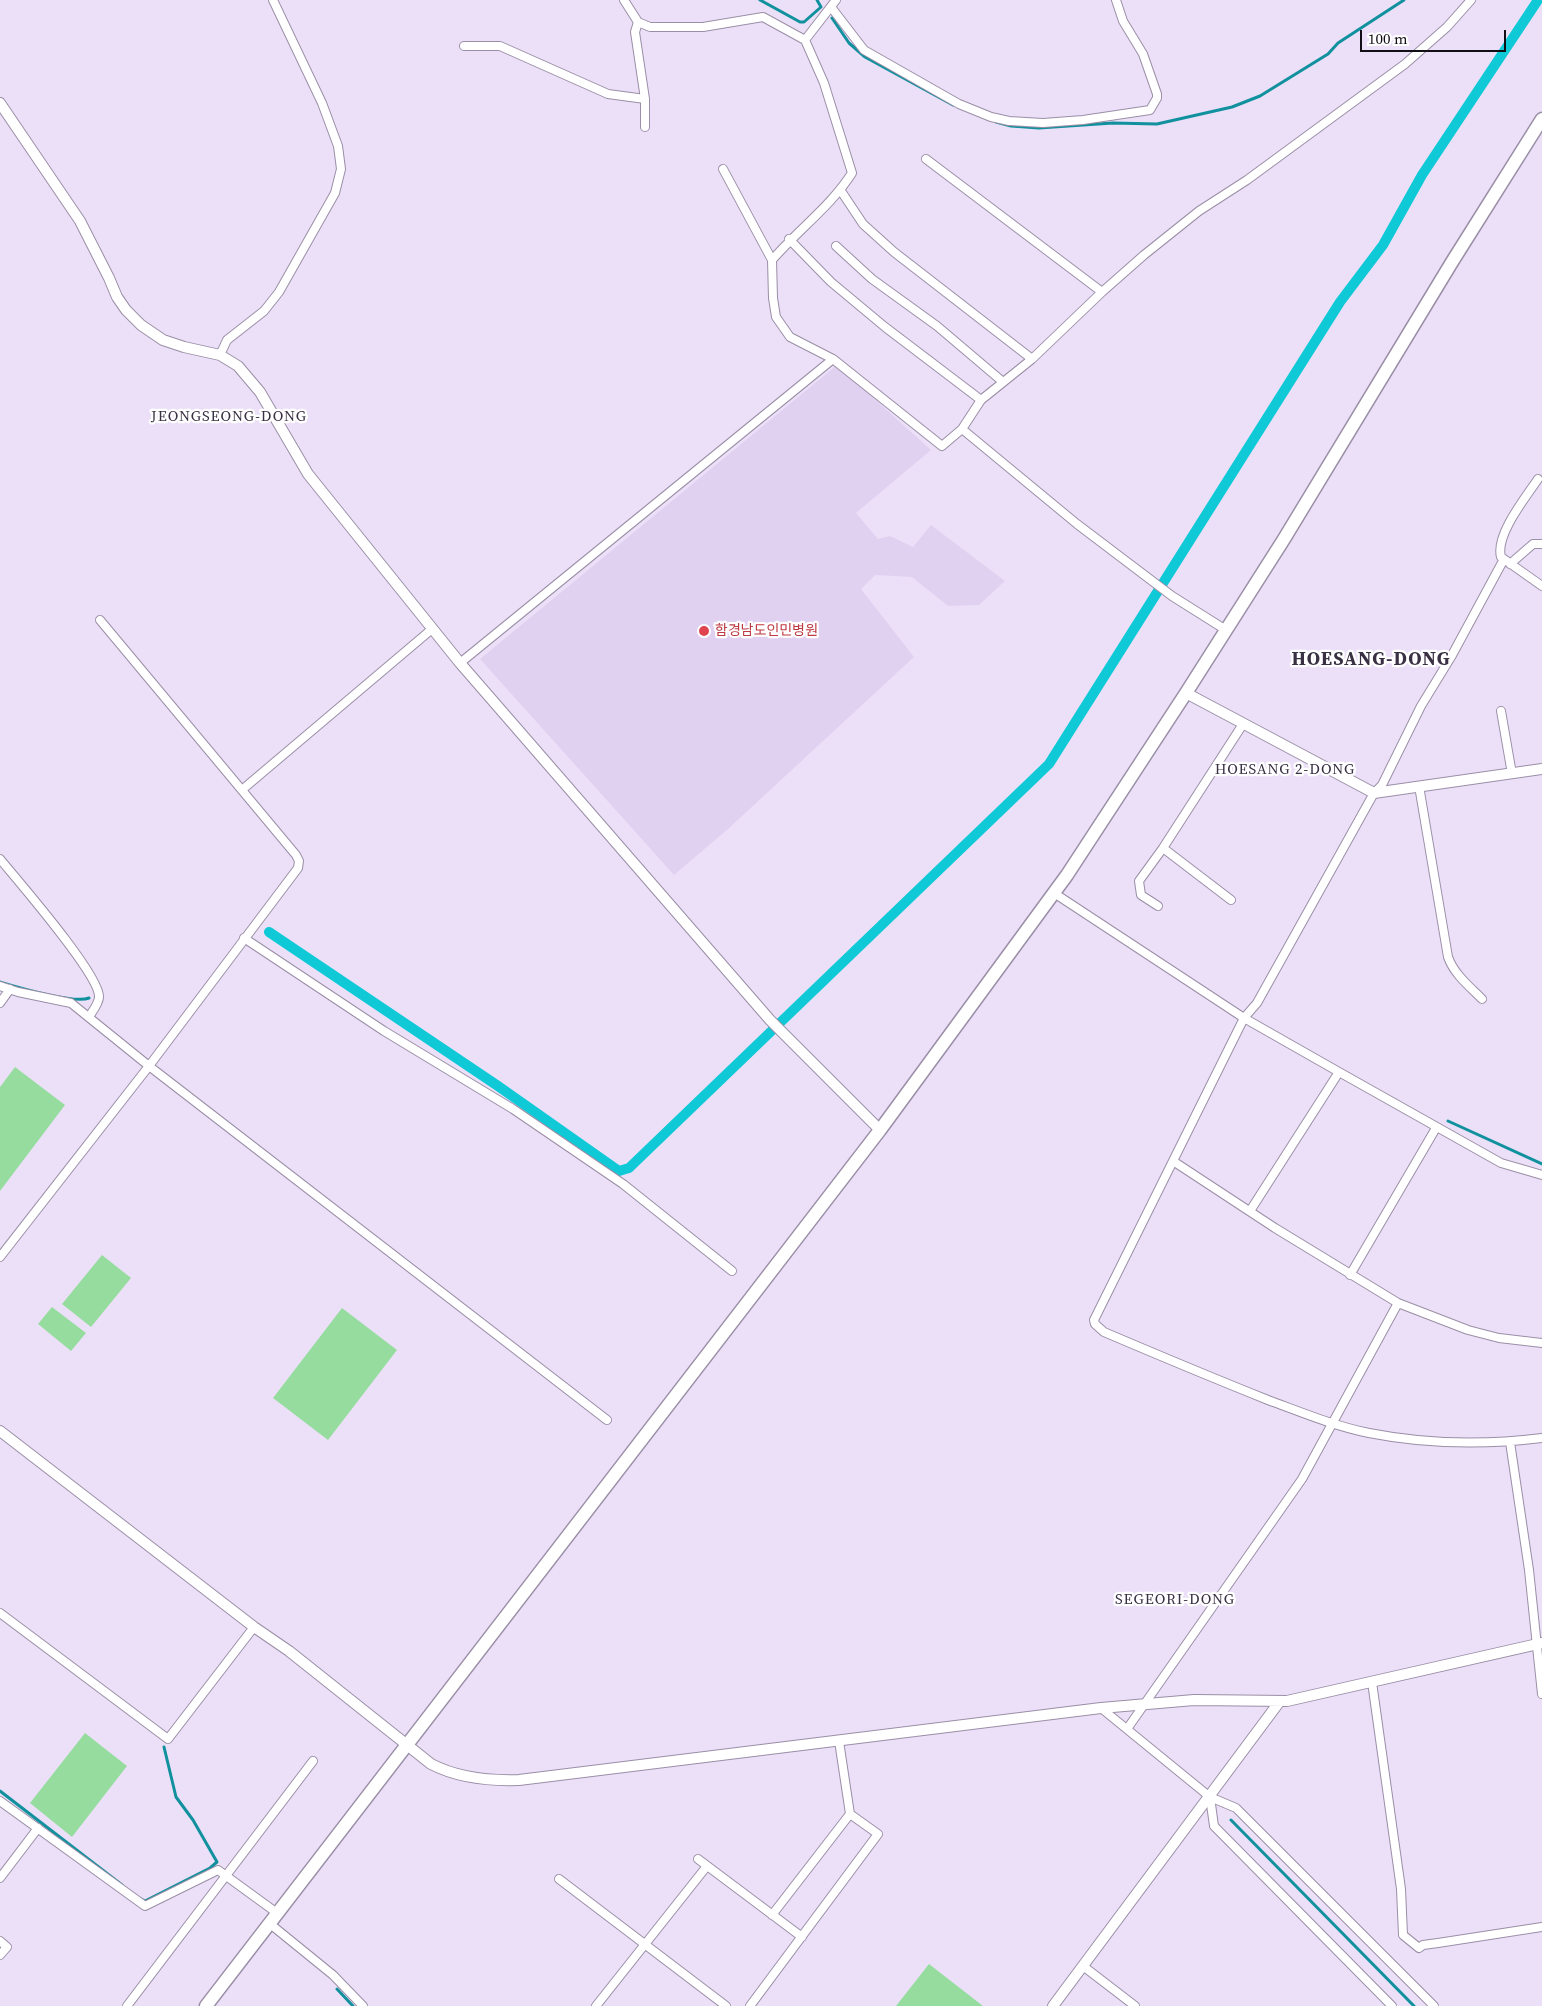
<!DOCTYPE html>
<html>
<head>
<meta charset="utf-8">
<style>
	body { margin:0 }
	#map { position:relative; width:1542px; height:2006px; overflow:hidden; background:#ece0f9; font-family:"Source Serif 4",serif }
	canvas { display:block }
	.scale { position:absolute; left:1360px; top:30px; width:146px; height:22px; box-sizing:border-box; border:2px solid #120e16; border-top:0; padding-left:6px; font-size:15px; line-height:18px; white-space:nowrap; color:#120e16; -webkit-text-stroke:4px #fff; paint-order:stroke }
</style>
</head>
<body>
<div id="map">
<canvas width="1542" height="2006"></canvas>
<div class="scale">100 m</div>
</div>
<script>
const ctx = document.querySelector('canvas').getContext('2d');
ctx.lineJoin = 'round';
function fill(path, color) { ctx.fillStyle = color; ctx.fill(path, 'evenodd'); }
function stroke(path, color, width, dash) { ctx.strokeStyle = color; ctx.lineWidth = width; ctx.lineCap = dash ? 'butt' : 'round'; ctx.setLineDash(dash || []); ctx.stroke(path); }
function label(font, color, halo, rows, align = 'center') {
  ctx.font = font + ' "Source Serif 4","Noto Sans KR",serif'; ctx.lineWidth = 4.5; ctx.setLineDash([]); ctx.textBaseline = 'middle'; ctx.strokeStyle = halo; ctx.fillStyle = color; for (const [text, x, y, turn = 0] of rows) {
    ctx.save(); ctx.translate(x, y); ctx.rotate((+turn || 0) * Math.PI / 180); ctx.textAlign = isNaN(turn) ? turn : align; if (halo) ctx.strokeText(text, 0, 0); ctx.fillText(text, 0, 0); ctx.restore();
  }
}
const built = new Path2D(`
	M 837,365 L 931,450 L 856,513 L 878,539 L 890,536 L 913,547 L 931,525 L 1005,581 L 979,605 L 948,606 L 912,577 L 875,575 L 861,589 L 914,657 L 728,829 L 674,875 L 480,659 Z`);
const green = new Path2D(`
	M 15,1067 L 65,1105 L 0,1191 L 0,1087 Z
	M 102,1255 L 131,1278 L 91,1327 L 62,1304 Z
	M 52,1307 L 86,1333 L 71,1351 L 38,1324 Z
	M 342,1308 L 397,1350 L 328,1440 L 273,1398 Z
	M 85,1733 L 127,1766 L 72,1837 L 30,1803 Z
	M 929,1964 L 983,2006 L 896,2006 Z`);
const stream = new Path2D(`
	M 760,0 L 800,22 L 804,22 L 821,7 L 817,0
	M 832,18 L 849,43 L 865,57 L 953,105
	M 996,122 L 1011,126 L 1039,128 L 1113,123 L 1157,124 L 1232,107 L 1260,96 L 1328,54 L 1338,43 L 1404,0
	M 0,982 C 17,987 74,1004 89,998
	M 1448,1121 L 1542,1164
	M 0,1791 L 122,1885
	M 1231,1820 L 1414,2006
	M 141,1899 L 145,1901 L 210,1868 L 217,1862 L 193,1820 L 176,1797 L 164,1747
	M 337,1989 L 353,2006`);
const canal = new Path2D(`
	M 269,932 L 498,1086 L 619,1171 L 629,1168 L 1049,764 L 1340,302 L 1383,245 L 1422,175 L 1538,0`);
const minor = new Path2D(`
	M 624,0 L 638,22 L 650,27 L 703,27 L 763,17 L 805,40 L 824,83 L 852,173 C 831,206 798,230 772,260
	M 831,7 L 864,50 L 959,104 L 991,117 L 1009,121 L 1043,123 L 1083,120 L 1150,110 L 1157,98 L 1157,94 L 1143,54 L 1123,21 L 1116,0
	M 638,22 L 635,32 L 645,99 L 645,127
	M 805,40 L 836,0
	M 464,46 L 500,46 L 608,94 L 645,99
	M 926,159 L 1102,292
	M 723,169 L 772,260 L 773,298 L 776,317 L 790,337 L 833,359 L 942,446 L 962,429 L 981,400 L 1032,359 L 1102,292 L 1144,255 L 1199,211 L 1247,180 L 1405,64 L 1447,27 L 1471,0
	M 841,191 L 863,224 L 894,252 L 1032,359
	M 789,239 L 831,282 L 885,327 L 981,400
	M 836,246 L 872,279 L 937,326 L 1003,382
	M 220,355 L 227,340 L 264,311 L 279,292 L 335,193 L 341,169 L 338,146 L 322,103 L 273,0
	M 962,429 L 1077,524 L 1172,596 L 1226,630
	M 1538,479 C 1526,497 1495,535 1501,557 L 1542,586
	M 1504,559 L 1451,657 L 1421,706 L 1382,785 L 1374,793 L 1257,1003 L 1244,1018 L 1094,1320 L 1095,1324 L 1104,1332 C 1158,1355 1213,1378 1268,1400 C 1301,1412 1334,1426 1369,1433 C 1425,1444 1486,1445 1542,1438
	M 1510,564 L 1533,544 L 1542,544
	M 460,663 L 833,359
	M 1501,711 L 1512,774
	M 1419,786 L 1448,957 C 1454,974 1469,986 1482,999
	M 243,789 L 432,629
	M 1163,848 L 1231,900
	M 0,859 C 18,881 100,975 99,997 C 99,1003 92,1012 89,1017
	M 1054,893 L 1244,1018 L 1339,1072 L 1501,1163 L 1542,1175
	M 1158,906 L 1141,895 L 1139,881 L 1163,848 L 1243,724
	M 244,938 L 384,1031 L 513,1109 L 623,1184 L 732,1271
	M 0,986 L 18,992 L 71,1003 L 149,1066 L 607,1420
	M 0,1003 L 10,989
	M 1173,1161 L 1275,1228 L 1398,1303 L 1468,1330 L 1499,1338 L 1542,1343
	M 1250,1211 L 1339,1072
	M 0,1257 L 149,1066 L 298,868 L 299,861 L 296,855 L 100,620
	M 1350,1275 L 1436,1128
	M 1510,1442 L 1529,1570 L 1542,1694
	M 0,1613 L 168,1739 L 254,1627
	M 1372,1682 L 1401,1889 L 1403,1935 L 1419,1948 L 1423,1945 L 1438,1943 L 1542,1927
	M 1101,1708 L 1210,1797 L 1236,1808 L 1434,2006
	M 1127,1729 L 1302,1479 L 1398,1303
	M 1210,1797 L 1214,1826 L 1392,2006
	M 0,1801 L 145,1906 L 218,1870 L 277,1913
	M 698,1859 L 802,1937
	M 0,1878 L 38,1828
	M 559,1879 L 726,2006
	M 772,1915 L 850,1814
	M 269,1923 L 333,1975 L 363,2006
	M 0,1941 L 7,1947 L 0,1955
	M 1083,1966 L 1135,2006
	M 127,2006 L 313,1761
	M 596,2006 L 707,1866
	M 750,2006 L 878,1834 L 850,1814 L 839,1741`);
const tertiary = new Path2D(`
	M 0,103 L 80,221 L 109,278 L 117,297 L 126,310 L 141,325 L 163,340 L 184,347 L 220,355 L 238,366 L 260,392 L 308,474 L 460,663 L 770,1020 L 880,1130
	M 1186,693 L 1374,793 L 1542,769
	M 0,1431 L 254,1627 L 289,1651 L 431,1764 C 458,1778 489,1781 519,1780 L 1101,1708 L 1194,1700 L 1287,1701 L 1542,1643
	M 1053,2006 L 1280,1701`);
const trunk = new Path2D(`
	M 206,2006 L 880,1130 L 1067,875 L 1186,693 L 1284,539 L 1452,262 L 1542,119`);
const markers = [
	[704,631,6,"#e0444e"]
];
const healthNames = [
	["함경남도인민병원",715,631]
];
const neighbourhoodNames = [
	["JEONGSEONG-DONG",229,417],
	["HOESANG 2-DONG",1285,770],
	["SEGEORI-DONG",1175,1600]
];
const districtNames = [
	["HOESANG-DONG",1371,660]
];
fill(built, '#e1d1f1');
fill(green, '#96dc9e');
stroke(stream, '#10919d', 3);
stroke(canal, '#0fc9d7', 10);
stroke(minor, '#9a8fa6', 10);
stroke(tertiary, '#9a8fa6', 12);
stroke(trunk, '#9a8fa6', 15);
stroke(minor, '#fff', 8);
stroke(tertiary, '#fff', 10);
stroke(trunk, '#fff', 12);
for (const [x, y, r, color] of markers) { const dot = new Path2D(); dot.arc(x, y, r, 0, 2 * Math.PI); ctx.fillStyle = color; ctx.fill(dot); stroke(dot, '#fff', 2); }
label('14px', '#be3a42', '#fff', healthNames, 'left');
ctx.letterSpacing = '1px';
label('15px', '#3a3044', '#fff', neighbourhoodNames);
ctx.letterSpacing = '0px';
ctx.letterSpacing = '1px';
label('bold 19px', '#3a3044', '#fff', districtNames);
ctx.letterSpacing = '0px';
</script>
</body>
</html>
